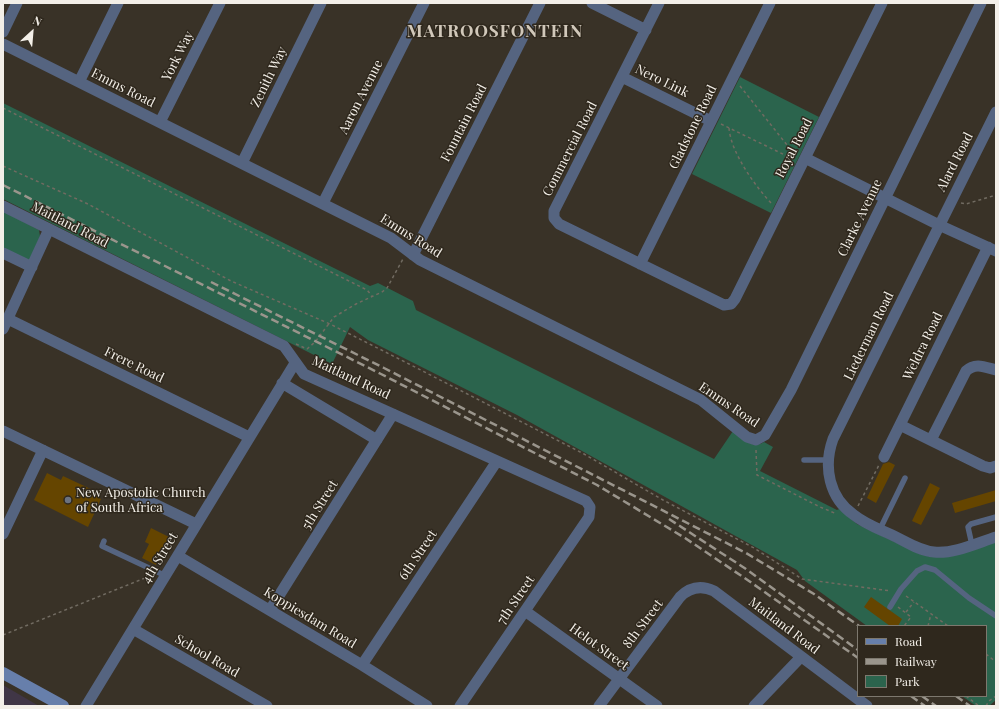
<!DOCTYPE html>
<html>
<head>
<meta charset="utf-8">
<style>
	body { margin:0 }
	#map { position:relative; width:999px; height:709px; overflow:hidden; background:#393227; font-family:"Playfair Display",serif }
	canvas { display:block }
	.frame { position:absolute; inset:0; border:4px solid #f3efe8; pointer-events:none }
	.legend { position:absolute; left:857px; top:625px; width:130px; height:72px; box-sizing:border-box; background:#2f281d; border:1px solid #7d786e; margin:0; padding:5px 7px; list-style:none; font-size:12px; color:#f3efe8 }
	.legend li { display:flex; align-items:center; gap:8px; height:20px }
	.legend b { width:20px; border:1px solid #7d786e }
	.north { position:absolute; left:12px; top:12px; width:40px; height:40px; -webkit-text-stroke:3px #2f281d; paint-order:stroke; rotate:26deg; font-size:11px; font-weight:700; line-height:16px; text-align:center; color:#f3efe8 }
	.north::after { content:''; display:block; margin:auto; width:14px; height:18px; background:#f3efe8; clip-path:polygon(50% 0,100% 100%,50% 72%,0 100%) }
</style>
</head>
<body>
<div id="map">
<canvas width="999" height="709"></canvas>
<div class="frame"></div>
<ul class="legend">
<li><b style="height:5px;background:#677fab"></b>Road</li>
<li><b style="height:5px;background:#9a958c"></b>Railway</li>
<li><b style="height:11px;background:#2b644d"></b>Park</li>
</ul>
<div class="north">N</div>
</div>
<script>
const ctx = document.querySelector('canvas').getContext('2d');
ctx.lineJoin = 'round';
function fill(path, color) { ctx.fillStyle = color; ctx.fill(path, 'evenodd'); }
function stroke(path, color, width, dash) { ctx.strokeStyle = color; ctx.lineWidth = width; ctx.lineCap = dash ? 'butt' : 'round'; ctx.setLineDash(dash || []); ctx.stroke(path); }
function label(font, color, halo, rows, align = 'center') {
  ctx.font = font + ' "Playfair Display",serif'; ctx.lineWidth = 3; ctx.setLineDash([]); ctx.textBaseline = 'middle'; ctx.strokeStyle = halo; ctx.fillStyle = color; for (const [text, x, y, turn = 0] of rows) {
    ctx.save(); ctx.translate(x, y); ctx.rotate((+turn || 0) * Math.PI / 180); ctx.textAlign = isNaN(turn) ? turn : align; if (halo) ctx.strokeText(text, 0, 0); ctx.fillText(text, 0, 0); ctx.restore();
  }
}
const education = new Path2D(`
	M 3,685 L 39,706 L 3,706 Z`);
const green = new Path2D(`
	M 740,77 L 819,117 L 771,213 L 692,174 Z
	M 3,103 L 370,286 L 378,283 L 413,301 L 416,310 L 714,459 L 733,431 C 742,438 752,450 764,442 L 773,447 L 760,471 L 837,510 L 839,509 L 857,524 L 920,554 L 931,557 L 996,542 L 996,700 L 989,706 L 976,706 L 962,696 L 986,696 L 986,626 L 867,626 L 805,581 L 797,570 L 517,415 L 368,340 L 350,327 L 332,364 L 3,199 Z
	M 3,211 L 39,230 L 40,236 L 30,261 L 3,250 Z`);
const building = new Path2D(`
	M 889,462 L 895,465 L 876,503 L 867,498 L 883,464 Z
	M 47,473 L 61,480 L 63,476 L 95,491 L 93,495 L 101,499 L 88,527 L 34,500 Z
	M 930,483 L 940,488 L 921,525 L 912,521 Z
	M 996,490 L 996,501 L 955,513 L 952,503 Z
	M 151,528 L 169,537 L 156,565 L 142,558 L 149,544 L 145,542 Z
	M 871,597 L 902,619 L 898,626 L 890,626 L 864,607 Z`);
const path = new Path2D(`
	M 740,86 L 795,155
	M 3,108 L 367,290 L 372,296
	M 721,124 L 793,159
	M 729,128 C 731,153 755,186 772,204
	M 3,166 L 88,204 L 231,281 L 330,324 L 409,364 L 584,454 L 663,500 L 754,548 L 802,579 L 891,591
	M 961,203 L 966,204 L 996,195
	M 296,344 L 307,349 L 315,342 L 334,317 L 356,304 L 382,292 L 387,288 L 403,259
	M 756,450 L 757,475 L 820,507 L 837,514
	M 858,506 L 879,465
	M 906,596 L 948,626
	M 898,607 L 911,617 L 904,626
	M 906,612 L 914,602
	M 928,626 L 931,614
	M 3,635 L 150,576
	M 986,654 L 996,662
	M 966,696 L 979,706
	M 950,706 L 952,706
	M 986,706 L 989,701 L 996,696
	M 995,706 L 996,704`);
const lane = new Path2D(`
	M 804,460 L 828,460
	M 880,529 L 905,478
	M 104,541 L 102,546 L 166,576
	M 972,545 L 968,527 L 971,524 L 996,517
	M 890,607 L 901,589 L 917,571 L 925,567 L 935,570 L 969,598 L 996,616`);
const street = new Path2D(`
	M 592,3 L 646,30
	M 659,3 L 554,211 L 554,218 L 559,224 L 724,305 L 731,304 L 735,299 L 882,3
	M 3,32 L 17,3
	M 3,44 L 391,238 L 420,260 L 701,400 L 747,437 L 756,440 L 765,435 L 791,390 L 981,3
	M 622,77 L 711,121
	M 79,82 L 118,3
	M 996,112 L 833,439 C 823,467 829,498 854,515 C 865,524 879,529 892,535 C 905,541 919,551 934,552 C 954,554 977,543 996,537
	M 160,122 L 220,3
	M 805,158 L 939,225 L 996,251
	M 242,163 L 321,3
	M 323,203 L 424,3
	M 3,206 L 284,346 L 304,374 L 586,501 L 590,507 L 589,517 L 460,706
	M 3,253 L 32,267
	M 413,255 L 540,3
	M 640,264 L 770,3
	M 8,319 L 249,437
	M 3,329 L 49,229
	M 282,383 L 377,440
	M 900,425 L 983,466 L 990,468 L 996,466
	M 3,431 L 196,524
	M 931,440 L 966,371 C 975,362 985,367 996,370
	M 884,457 L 988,247
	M 3,534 L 43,450
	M 178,556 L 362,665 L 427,706
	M 270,610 L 393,414
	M 525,611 L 657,706
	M 133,629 L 267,706
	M 362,665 L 497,461
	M 86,706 L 295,363
	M 599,706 L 680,597 C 690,587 701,585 714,591 L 867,706
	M 754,706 L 801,657`);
const secondary = new Path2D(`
	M 3,673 L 63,706`);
const rail = new Path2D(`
	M 3,185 L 381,374 L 597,485 L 685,538 L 749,581 L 858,658
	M 211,282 L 384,368 L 746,553 L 814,594 L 859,626
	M 669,519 L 746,569 L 858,650
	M 911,696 L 925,706
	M 922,696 L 936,706
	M 956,696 L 970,706`);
const markers = [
	[68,500,4,"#6b7280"]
];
const streetNames = [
	["York Way",178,56,-63],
	["Zenith Way",269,77,-64],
	["Nero Link",662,81,26],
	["Emms Road",123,88,27],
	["Aaron Avenue",361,97,-63],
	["Fountain Road",464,123,-63],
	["Gladstone Road",693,127,-64],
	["Royal Road",794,148,-63],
	["Commercial Road",570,149,-63],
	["Alard Road",955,162,-63],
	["Clarke Avenue",860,218,-64],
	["Maitland Road",70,225,27],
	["Emms Road",411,236,32],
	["Liederman Road",869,336,-64],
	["Weldra Road",923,346,-64],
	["Frere Road",134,365,26],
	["Maitland Road",351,378,25],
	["Emms Road",729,405,34],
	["5th Street",320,505,-58],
	["6th Street",418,555,-56],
	["4th Street",160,558,-59],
	["7th Street",516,600,-56],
	["Koppiesdam Road",310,618,31],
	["8th Street",643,624,-53],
	["Maitland Road",784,626,37],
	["Helot Street",599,647,36],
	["School Road",207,656,30]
];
const poiNames = [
	["New Apostolic Church",76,493],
	["of South Africa",76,508]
];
const districtNames = [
	["MATROOSFONTEIN",495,32]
];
fill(education, '#403646');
fill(green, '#2b644d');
fill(building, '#654500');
stroke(path, '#716b61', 1.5, [3, 3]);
stroke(lane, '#556480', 5.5);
stroke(street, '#556480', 11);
stroke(secondary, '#677fab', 12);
stroke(rail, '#9a958c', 2.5, [8, 4]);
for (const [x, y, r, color] of markers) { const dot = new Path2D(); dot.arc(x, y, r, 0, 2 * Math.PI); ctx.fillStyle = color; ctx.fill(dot); stroke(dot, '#2f281d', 1.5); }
label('13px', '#f3efe8', '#2f281d', streetNames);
label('13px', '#f3efe8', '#2f281d', poiNames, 'left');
ctx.letterSpacing = '1px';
label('bold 17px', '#d1c8ba', '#2f281d', districtNames);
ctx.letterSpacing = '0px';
</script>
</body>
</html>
